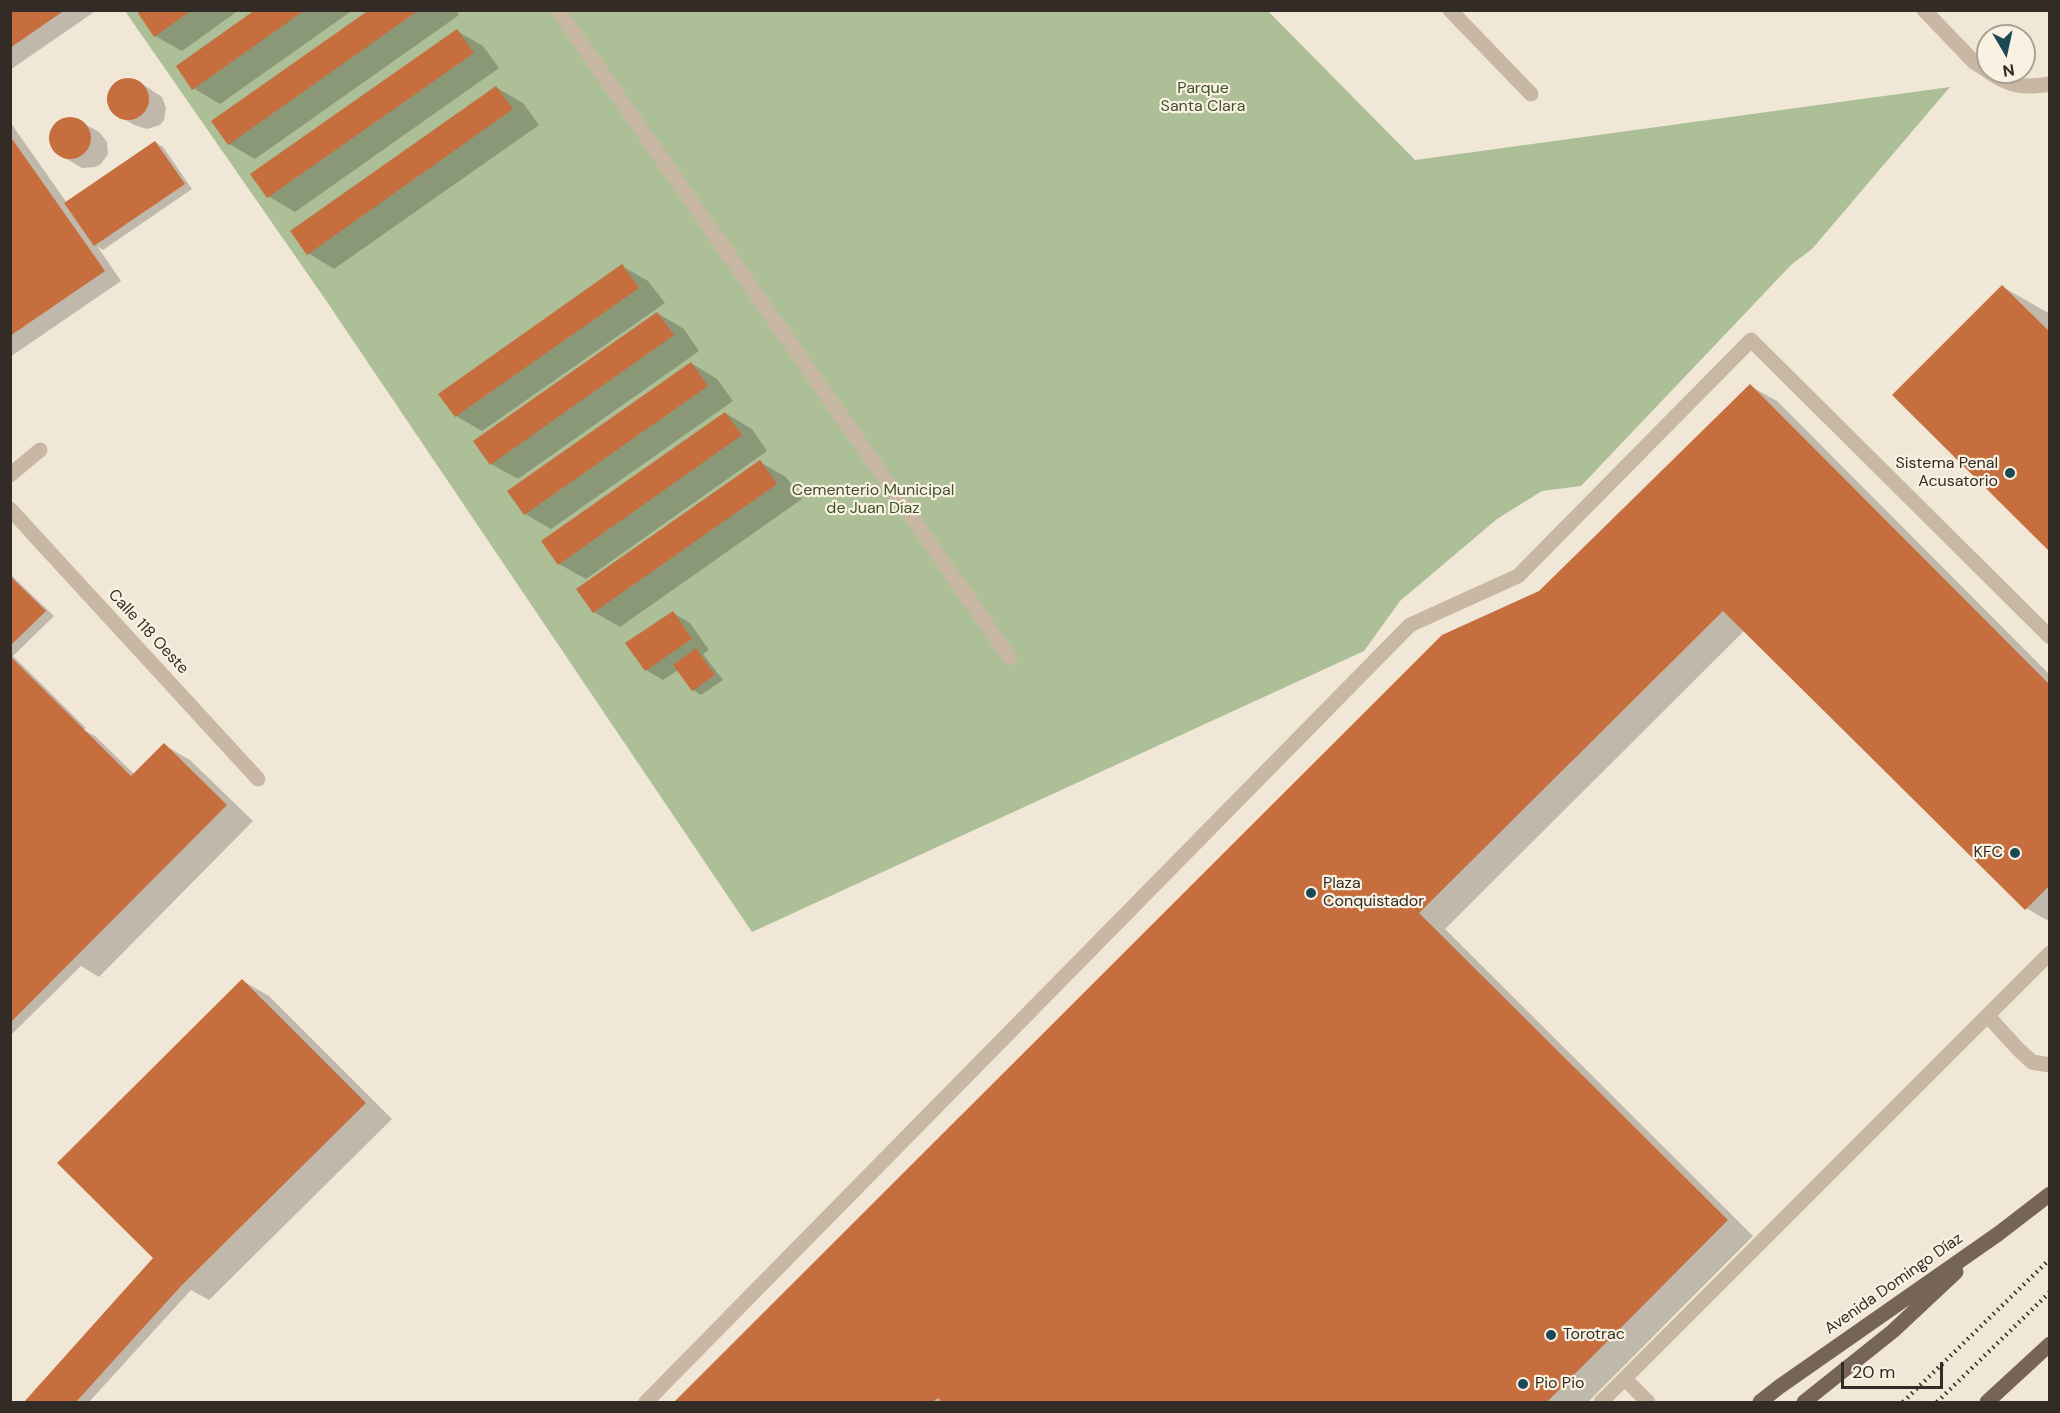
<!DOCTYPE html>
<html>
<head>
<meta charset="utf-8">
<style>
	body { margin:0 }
	#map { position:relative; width:2060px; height:1413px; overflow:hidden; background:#f1e7d6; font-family:"DM Sans",sans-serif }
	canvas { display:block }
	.frame { position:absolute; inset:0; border:12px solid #332b25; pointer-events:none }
	.north { position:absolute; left:1976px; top:24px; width:60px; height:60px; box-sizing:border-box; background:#f9f1e2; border:2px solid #aaa296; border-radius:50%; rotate:171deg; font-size:16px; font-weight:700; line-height:24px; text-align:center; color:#332b25 }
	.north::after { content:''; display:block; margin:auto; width:21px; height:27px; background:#1b4a55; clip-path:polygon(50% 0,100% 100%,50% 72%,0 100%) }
	.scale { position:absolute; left:1841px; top:1362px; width:102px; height:27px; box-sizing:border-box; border:3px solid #332b25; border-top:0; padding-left:8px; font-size:18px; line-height:21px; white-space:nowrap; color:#332b25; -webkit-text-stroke:4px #f9f1e2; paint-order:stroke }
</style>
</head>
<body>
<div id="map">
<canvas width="2060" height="1413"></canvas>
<div class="frame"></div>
<div class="north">N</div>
<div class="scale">20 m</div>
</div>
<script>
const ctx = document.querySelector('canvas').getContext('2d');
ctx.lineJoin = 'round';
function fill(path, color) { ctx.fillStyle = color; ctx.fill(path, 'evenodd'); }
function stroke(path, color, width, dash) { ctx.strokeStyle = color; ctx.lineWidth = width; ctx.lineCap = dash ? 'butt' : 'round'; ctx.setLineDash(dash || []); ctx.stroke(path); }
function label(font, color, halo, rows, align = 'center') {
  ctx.font = font + ' "DM Sans",sans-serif'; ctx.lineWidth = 4.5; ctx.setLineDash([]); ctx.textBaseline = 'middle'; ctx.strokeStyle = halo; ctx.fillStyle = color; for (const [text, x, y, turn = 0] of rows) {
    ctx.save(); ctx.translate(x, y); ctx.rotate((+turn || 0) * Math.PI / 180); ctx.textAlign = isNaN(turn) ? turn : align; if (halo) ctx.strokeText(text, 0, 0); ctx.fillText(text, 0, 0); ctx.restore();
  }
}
const green = new Path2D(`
	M 125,11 L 1268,11 L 1415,160 L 1950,87 L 1812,249 L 1792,264 L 1581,486 L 1542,491 L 1497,519 L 1400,601 L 1364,651 L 752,932 L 325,299 Z`);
const shadow = new Path2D(`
	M 10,10 L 97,10 L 10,70 Z
	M 144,10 L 239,10 L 182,51 L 155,36 Z
	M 257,10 L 353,10 L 220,104 L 193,88 Z
	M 371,10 L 456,10 L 459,15 L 255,159 L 229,144 Z
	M 457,31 L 483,46 L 499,68 L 295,212 L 268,196 Z
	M 126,79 L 139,82 L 162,97 L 166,108 L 164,120 L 160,125 L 147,129 L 134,125 L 116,114 L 109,103 L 111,90 L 120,81 Z
	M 497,88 L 523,103 L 539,125 L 334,269 L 308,253 Z
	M 68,119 L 81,122 L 99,132 L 107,142 L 108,154 L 101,164 L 96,167 L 82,168 L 58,154 L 51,143 L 52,129 L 63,120 Z
	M 10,122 L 67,203 L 155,142 L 163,147 L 192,189 L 103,250 L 97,246 L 121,281 L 10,357 Z
	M 622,266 L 648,281 L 665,303 L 482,431 L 456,416 Z
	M 2003,287 L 2050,314 L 2050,549 Z
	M 657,313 L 684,329 L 699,351 L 518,479 L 491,464 Z
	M 691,363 L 717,379 L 733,401 L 551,529 L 525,514 Z
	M 1750,386 L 1777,401 L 2050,675 L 2050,922 L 2026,908 L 1745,630 L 1445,929 L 1753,1236 L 1588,1402 L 676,1402 L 1443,636 L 1540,592 Z
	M 725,413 L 752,429 L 767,451 L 586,579 L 559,564 Z
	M 760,462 L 786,477 L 802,499 L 620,627 L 594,612 Z
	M 10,574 L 54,616 L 13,656 L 86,728 L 84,730 L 95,736 L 135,775 L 164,745 L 190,760 L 253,821 L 99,977 L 81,966 L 10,1036 Z
	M 673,613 L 690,623 L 709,650 L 703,654 L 723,680 L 701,695 L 693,690 L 678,670 L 663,680 L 646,670 Z
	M 243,981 L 269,996 L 392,1119 L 209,1300 L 191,1290 L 89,1402 L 26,1402 L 153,1260 L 160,1264 Z`);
const building = new Path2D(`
	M 10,10 L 65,10 L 10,48 Z
	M 141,10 L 192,10 L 154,37 L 138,13 Z
	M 255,10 L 305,10 L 192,90 L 176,66 Z
	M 369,10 L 419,10 L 228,145 L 211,121 Z
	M 457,29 L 474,53 L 267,198 L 250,174 Z
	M107 99a21 21 0 1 1 42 0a21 21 0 1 1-42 0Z
	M 496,86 L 513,109 L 307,255 L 290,231 Z
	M49 138a21 21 0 1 1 42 0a21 21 0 1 1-42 0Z
	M 10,136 L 105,271 L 10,336 Z
	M 155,141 L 185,184 L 94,246 L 64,203 Z
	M 622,264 L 639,288 L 455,417 L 438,394 Z
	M 2002,285 L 2050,332 L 2050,552 L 1892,395 Z
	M 657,312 L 674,335 L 490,465 L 473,441 Z
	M 691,362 L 708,386 L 524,515 L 507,491 Z
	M 1750,384 L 2050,685 L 2050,885 L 2025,910 L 1723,611 L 1419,913 L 1728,1220 L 1547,1402 L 942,1402 L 938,1398 L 933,1402 L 674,1402 L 1442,635 L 1539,591 Z
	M 725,412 L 742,435 L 558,565 L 541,541 Z
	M 760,460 L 777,484 L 593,613 L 576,589 Z
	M 10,576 L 46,611 L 10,646 Z
	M 673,611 L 692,639 L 645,671 L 625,643 Z
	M 696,648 L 715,675 L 692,691 L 673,665 Z
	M 10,656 L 131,776 L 164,743 L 227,805 L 10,1023 Z
	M 242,979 L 366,1103 L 181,1286 L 76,1402 L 24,1402 L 153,1258 L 57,1163 Z`);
const minor = new Path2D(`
	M 558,10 L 1010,658
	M 1450,10 L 1531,94
	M 1924,10 L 1974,62 L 1988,71
	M 1989,72 C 2010,87 2024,88 2050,84
	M 10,475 L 40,450
	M 10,509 L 258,779
	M 1988,1016 L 2017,1048 L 2032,1062 L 2050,1065
	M 1625,1379 L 1648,1402
	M 646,1402 L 1410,625 L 1518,576 L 1751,340 L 2050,637
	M 1601,1402 L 2050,953`);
const major = new Path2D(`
	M 1760,1402 L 1779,1387 L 1998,1234 L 2050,1194
	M 1804,1402 L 1893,1331 L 1956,1272
	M 1987,1402 L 2050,1344`);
const rail = new Path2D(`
	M 1903,1402 L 2050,1259
	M 1937,1402 L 2050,1292`);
const markers = [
	[2010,473,6,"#1b4a55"],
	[2015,853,6,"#1b4a55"],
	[1311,893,6,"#1b4a55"],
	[1551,1335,6,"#1b4a55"],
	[1523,1384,6,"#1b4a55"]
];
const parkNames = [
	["Parque",1203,89],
	["Santa Clara",1203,107],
	["Cementerio Municipal",873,491],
	["de Juan Díaz",873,509]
];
const poiNames = [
	["Sistema Penal",1998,464,"right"],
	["Acusatorio",1998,482,"right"],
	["KFC",2003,853,"right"],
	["Plaza",1323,884],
	["Conquistador",1323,902],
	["Torotrac",1563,1335],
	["Pio Pio",1535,1384]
];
const streetNames = [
	["Calle 118 Oeste",148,632,47],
	["Avenida Domingo Díaz",1894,1284,-35]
];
fill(green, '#adbf97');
fill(shadow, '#0003');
fill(building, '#c76e3e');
stroke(minor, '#c8b8a3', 15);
stroke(major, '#766456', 15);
stroke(rail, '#332b25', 4.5, [1.5, 4.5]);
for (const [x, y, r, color] of markers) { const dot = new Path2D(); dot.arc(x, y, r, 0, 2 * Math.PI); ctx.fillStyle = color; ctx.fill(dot); stroke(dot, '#f9f1e2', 2); }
label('16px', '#3e5229', '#f9f1e2', parkNames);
label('16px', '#332b25', '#f9f1e2', poiNames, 'left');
label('16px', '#332b25', '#f9f1e2', streetNames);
</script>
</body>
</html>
